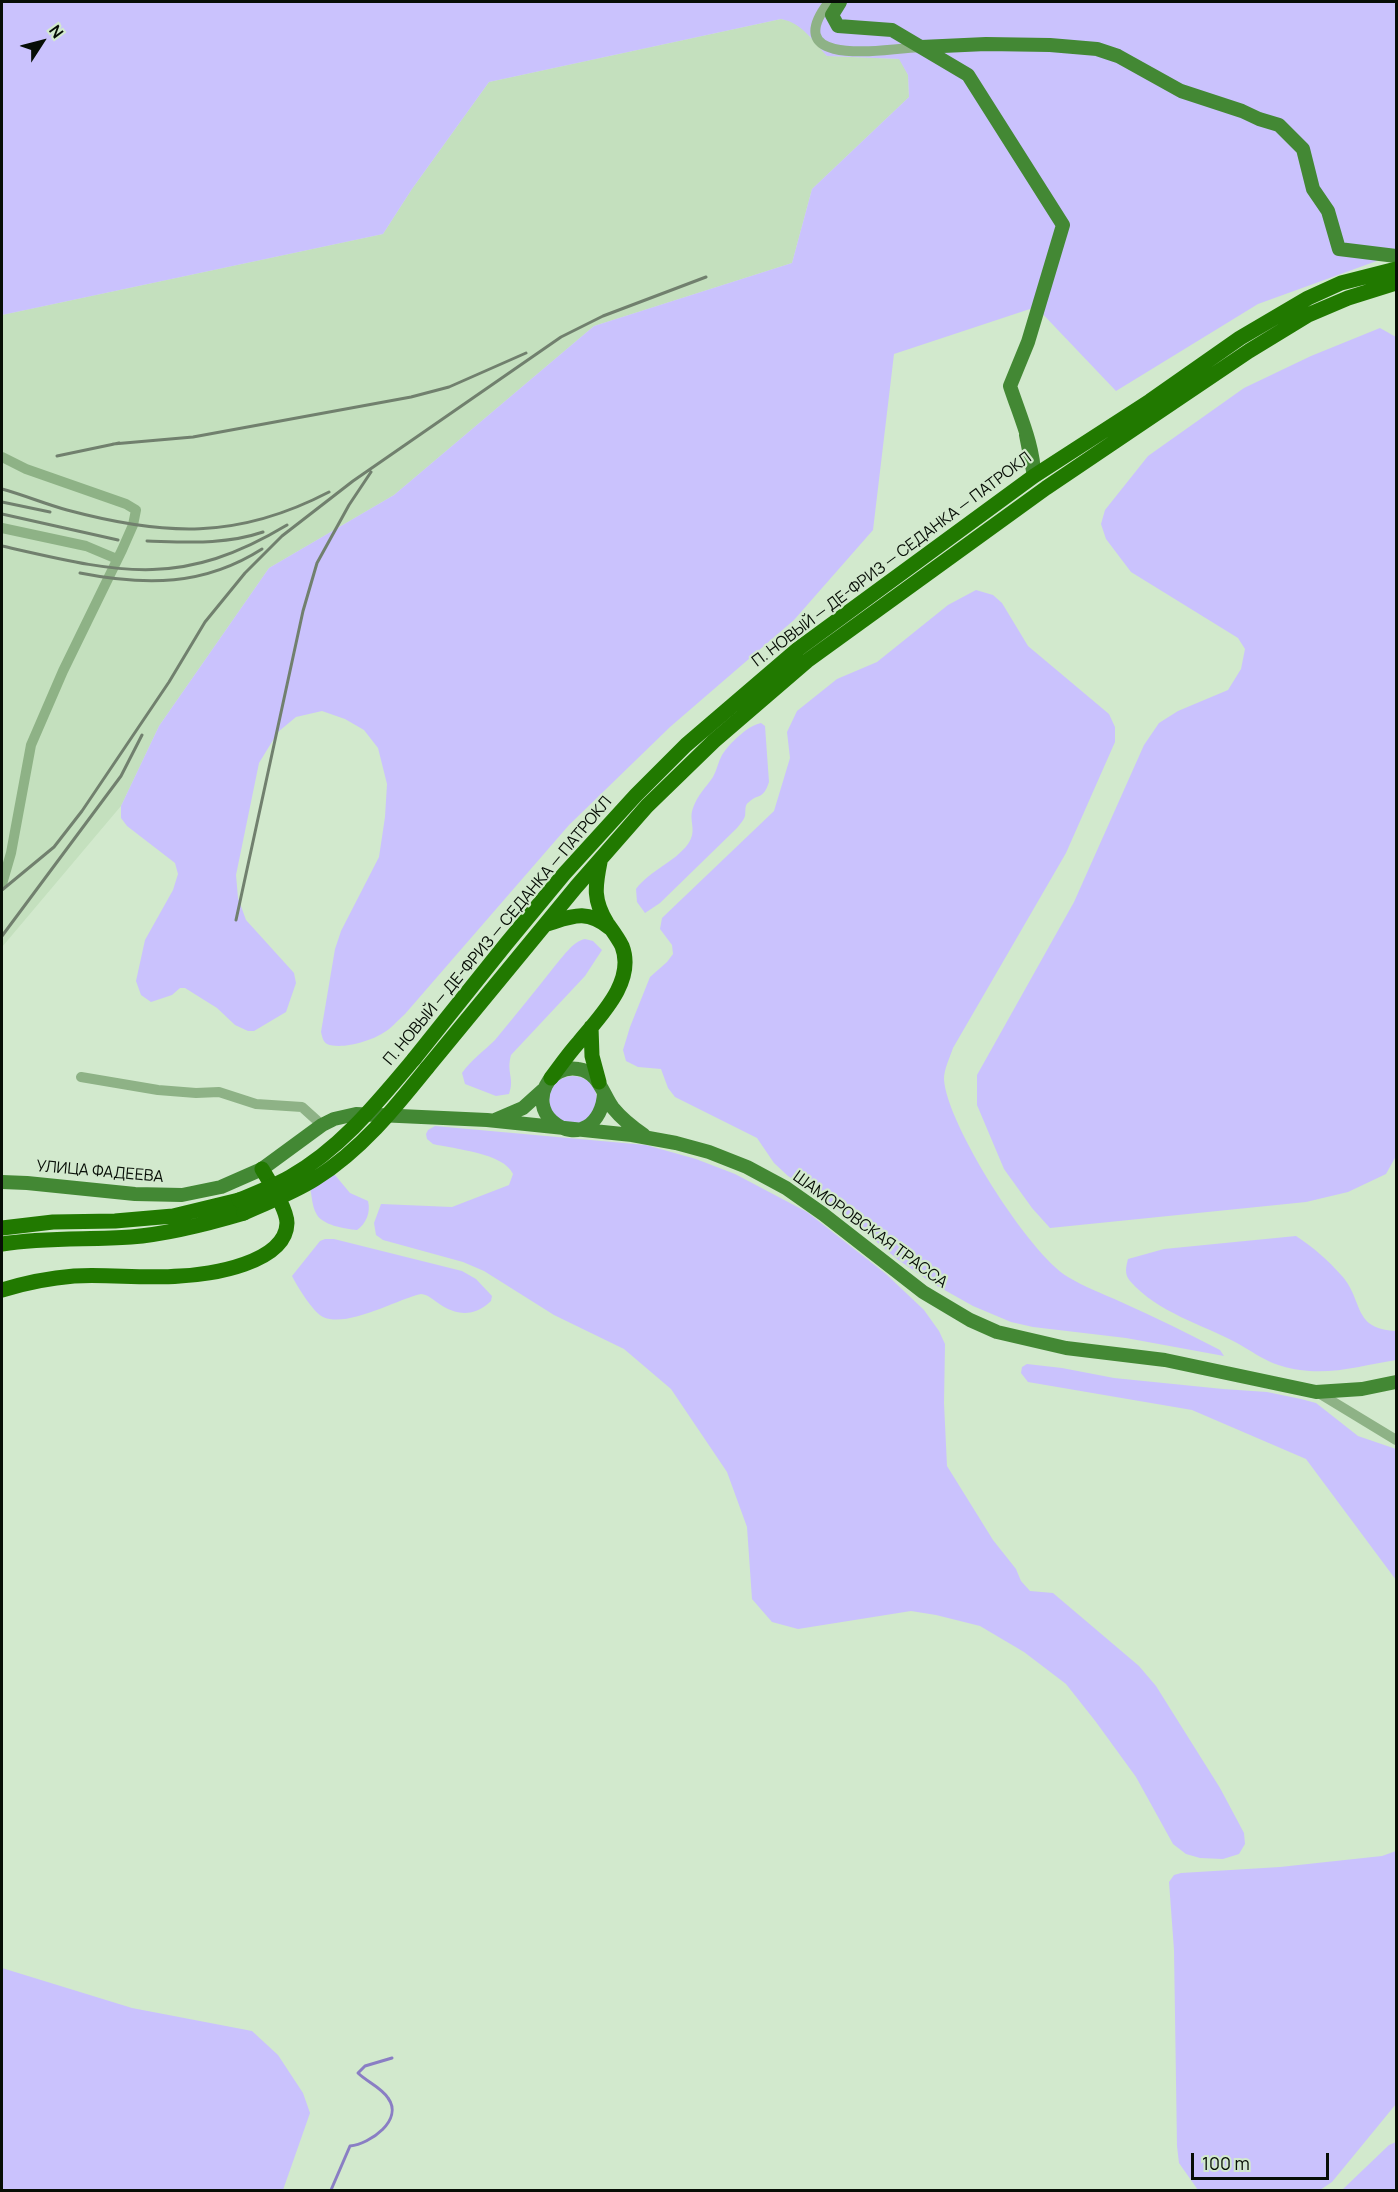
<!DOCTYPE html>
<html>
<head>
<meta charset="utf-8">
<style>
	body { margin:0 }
	#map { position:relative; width:1398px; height:2192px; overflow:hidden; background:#d2e9cd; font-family:Manrope,sans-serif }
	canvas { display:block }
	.frame { position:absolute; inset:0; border:3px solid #070e06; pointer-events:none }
	.north { position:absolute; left:12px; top:12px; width:60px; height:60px; -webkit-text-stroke:4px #d2e9cd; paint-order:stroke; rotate:54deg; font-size:16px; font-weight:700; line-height:24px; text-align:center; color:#070e06 }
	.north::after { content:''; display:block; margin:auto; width:21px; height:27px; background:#070e06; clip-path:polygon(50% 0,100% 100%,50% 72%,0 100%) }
	.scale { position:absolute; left:1191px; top:2153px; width:138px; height:27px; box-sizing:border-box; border:3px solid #070e06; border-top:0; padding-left:8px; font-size:18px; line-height:21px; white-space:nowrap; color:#070e06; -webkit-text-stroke:4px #d2e9cd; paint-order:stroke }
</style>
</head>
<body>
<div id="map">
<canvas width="1398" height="2192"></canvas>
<div class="frame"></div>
<div class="north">N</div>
<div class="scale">100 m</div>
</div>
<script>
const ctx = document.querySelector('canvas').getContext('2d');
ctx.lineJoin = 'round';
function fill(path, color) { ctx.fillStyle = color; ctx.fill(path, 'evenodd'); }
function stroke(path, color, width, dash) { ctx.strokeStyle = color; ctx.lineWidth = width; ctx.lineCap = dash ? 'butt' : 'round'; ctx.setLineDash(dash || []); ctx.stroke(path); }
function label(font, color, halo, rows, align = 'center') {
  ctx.font = font + ' Manrope,sans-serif'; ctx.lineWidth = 4.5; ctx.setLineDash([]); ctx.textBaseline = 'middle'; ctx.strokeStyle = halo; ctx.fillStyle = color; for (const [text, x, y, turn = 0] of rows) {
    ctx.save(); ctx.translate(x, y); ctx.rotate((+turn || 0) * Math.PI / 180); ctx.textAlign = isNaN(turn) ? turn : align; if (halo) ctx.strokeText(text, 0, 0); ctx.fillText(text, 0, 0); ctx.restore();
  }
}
const built = new Path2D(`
	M 781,19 L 792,21 L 803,29 L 827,56 L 900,59 L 908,75 L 909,97 L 812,189 L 792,263 L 594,326 L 394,495 L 269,568 L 159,726 L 121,806 L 2,947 L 2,315 L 383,234 L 412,189 L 489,82 Z`);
const green = new Path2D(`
	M 2,2 L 1396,2 L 1396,254 L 1258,304 L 1116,391 L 1036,307 L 894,354 L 873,530 L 794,620 L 670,727 L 569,825 L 405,1014 C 398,1020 391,1029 383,1033 C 371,1041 341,1050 327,1044 C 323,1042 322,1036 321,1032 L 335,949 L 341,931 L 379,857 L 385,817 L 387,784 L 378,748 L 364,730 L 345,719 L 322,711 L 296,717 L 278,732 L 259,763 L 236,875 L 238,898 L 246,920 L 294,973 L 296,983 L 286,1012 L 254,1031 L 248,1031 L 235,1025 L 217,1008 L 185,988 L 180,988 L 172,995 L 151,1002 L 141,995 L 136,981 L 145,940 L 173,890 L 178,874 L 175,863 L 127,826 L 121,818 L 121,806 L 159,726 L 269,568 L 394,495 L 594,326 L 792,263 L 812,189 L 909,97 L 908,75 L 899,59 L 827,56 C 813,41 802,23 781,19 L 489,82 L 412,189 L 383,234 L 2,315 Z
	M 1380,328 L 1396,337 L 1396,1156 L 1386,1174 L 1348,1192 L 1306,1202 L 1050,1228 L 1032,1208 L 1004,1169 L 977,1105 L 977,1075 L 1074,902 L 1144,745 L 1159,723 L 1178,711 L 1228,690 L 1241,669 L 1245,649 L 1238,638 L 1131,572 L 1106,539 L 1101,524 L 1105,510 L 1148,456 L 1244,388 L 1311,356 Z
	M 976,590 L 993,595 L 1002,603 L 1028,646 L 1109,714 L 1115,727 L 1115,742 L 1066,853 L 953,1048 C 950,1057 944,1069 944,1079 C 946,1123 1029,1254 1068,1277 C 1084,1287 1104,1294 1121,1302 C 1155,1317 1187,1333 1220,1350 L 1224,1356 L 1126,1338 L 1033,1327 L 1011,1322 L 973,1306 L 932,1283 L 897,1259 L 841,1212 L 788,1176 L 774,1163 L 757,1138 L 675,1097 L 668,1088 L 661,1069 L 638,1067 L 626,1061 L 623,1050 L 630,1027 L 650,977 L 667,962 L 673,954 L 672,945 L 660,929 L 662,918 L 774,811 L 790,758 L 787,732 L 797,711 L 837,679 L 877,662 L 948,605 Z
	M 761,723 L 765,726 L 769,782 C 763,800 759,793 749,802 C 744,805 746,811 745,816 C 744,820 740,824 737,828 L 660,903 L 645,913 L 637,902 L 636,889 C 650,870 674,863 688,844 C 698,830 688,821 693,808 C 697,796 706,787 713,777 C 717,770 718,762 722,755 C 730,743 747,726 761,723 Z
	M 585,939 L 593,941 L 602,950 L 585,976 L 511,1055 C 506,1073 515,1078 509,1094 L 496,1096 L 465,1084 L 462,1073 C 471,1060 484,1051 495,1040 C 515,1016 535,991 554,967 C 562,958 573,941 585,939 Z
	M549 1100a24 24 0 1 1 48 0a24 24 0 1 1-48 0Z
	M 435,1126 L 646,1145 L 696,1159 L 735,1174 L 807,1212 L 886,1274 L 924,1310 L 939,1331 L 945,1344 L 944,1403 L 947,1466 L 993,1540 L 1016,1569 L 1021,1581 L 1030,1591 L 1053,1593 L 1139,1666 L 1156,1686 L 1220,1788 L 1244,1833 L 1245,1844 L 1239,1854 L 1223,1859 L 1200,1858 L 1186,1854 L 1173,1844 L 1136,1777 L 1096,1722 L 1066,1684 L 1024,1652 L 980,1626 L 936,1615 L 911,1611 L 798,1629 L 772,1622 L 752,1599 L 747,1527 L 727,1472 L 671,1389 L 624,1349 L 554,1315 L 484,1271 L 463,1262 L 383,1240 L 376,1235 L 374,1223 L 381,1204 L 452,1207 L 509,1185 L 513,1174 C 504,1153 454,1149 433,1144 L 427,1139 L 426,1134 L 428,1130 Z
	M 331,1174 L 335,1175 L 350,1193 L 368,1201 C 371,1212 366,1224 357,1230 C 345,1229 321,1225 316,1213 C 312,1206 312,1196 310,1188 Z
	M 1296,1236 C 1313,1247 1328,1260 1342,1276 C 1364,1301 1352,1329 1396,1331 L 1396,1360 C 1364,1365 1333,1375 1300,1370 C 1272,1366 1261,1357 1237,1343 C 1202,1324 1158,1313 1130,1281 C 1124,1274 1126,1267 1128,1259 L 1164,1249 Z
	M 325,1239 L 334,1239 L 462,1271 L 476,1279 L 492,1296 L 491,1301 C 475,1317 456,1316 438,1303 C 432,1299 429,1295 421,1294 C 395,1300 348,1328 323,1317 C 313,1312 297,1286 292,1276 L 320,1241 Z
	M 1027,1364 L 1062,1368 L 1114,1378 L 1223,1389 L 1267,1392 L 1301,1399 L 1316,1403 L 1358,1436 L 1396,1449 L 1396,1580 L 1306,1459 L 1192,1410 L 1028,1382 L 1021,1373 L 1022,1367 Z
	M 1396,1851 L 1396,2104 L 1332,2182 L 1320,2190 L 1198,2190 L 1179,2163 L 1177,2146 L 1174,1950 L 1169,1882 L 1174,1875 L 1181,1873 L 1280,1867 L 1382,1856 Z
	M 2,1968 L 132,2008 L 252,2031 L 278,2055 L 303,2093 L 310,2113 L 283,2190 L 2,2190 Z
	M 1396,2142 L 1396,2190 L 1342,2190 L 1389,2145 Z`);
const stream = new Path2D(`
	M 331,2190 L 350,2146 C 370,2144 404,2120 388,2098 C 381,2087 367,2082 358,2073 L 365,2066 L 392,2058`);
const minor = new Path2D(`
	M 829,2 C 777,69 888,49 920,47
	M 2,457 L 26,469 L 126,504 L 136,510 L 133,525 L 122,550 L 63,671 L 31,745 L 11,853 L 2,884
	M 2,528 L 86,546 L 117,559
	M 81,1077 L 158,1090 L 196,1093 L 219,1092 L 256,1104 L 302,1107 L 322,1125
	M 1317,1392 L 1396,1440`);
const major = new Path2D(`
	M 840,2 L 832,15 L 838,26 L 892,30 L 968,75 L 1063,225 L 1028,342 L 1010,386 C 1019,414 1034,446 1034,476 L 1026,435
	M 921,47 L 986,44 L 1050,45 L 1097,49 L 1118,56 L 1181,91 L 1242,111 L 1259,119 L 1279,125 L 1303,149 L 1313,189 L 1328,211 L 1339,249 L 1396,256
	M 604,1093 C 603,1123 577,1143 552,1121 C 530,1101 549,1064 578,1069 C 599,1072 602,1093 613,1108 C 622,1119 632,1127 644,1135
	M 495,1120 L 523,1108 L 543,1090
	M 2,1182 L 27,1183 L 135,1194 L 182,1195 L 221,1187 L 262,1169 L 322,1125 L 334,1119 L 356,1114 L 487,1120 L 632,1135 L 676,1143 L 709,1152 L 747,1167 L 786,1188 L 823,1214 L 923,1292 L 970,1320 L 997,1332 L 1066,1348 L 1165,1360 L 1316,1392 L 1362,1389 L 1396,1382`);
const highway = new Path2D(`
	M 547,924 C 573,916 586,909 610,928
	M 591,1027 L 592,1056 L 599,1082
	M 414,1059 L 506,944 L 564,874 L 636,795 L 686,745 L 798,649 L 1034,476 L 1150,401 L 1240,338 L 1308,298 L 1341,283 L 1396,269
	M 427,1068 L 576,887 L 647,806 L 714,741 L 807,661 L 1046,488 L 1249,351 L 1308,315 L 1348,298 L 1396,283
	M 551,1078 C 560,1066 569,1053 579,1042 C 599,1017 636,982 622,946 C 618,938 612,930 607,923 C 593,900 595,887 600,862
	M 2,1228 L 53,1222 L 115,1221 L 173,1216 L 239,1200
	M 2,1244 C 45,1237 88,1240 131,1237 C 169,1234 207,1224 244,1213
	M 2,1290 C 25,1283 49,1278 74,1276 C 109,1274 144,1279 180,1276 C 210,1275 286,1263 287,1223 C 287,1209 269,1181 262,1169`);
const rail = new Path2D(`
	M 113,444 L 193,437 L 411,397 L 449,387 L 526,353
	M 57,456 L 119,443
	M 2,489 C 24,495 45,504 67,510 C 164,536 237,540 329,492
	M 2,502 L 50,512
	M 2,514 L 118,540
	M 147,541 C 187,542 225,545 263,532
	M 2,546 C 117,572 179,590 287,525
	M 80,573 C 146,586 204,586 262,549
	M 2,890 L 54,847 L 82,811 L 169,682 L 205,622 L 245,573 L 282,536 L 353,481 L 561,337 L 603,316 L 706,277
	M 236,920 L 303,611 L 317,563 L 349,505 L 371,472
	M 2,936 L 121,776 L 142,735`);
const highwayBridge = new Path2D(`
	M 239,1200 C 256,1193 274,1186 290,1177 C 341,1148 377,1103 414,1059
	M 244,1213 C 268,1202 293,1193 315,1179 C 361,1150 394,1109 427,1068`);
const streetNames = [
	["П. НОВЫЙ — ДЕ-ФРИЗ — СЕДАНКА — ПАТРОКЛ",892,560,-37],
	["П. НОВЫЙ — ДЕ-ФРИЗ — СЕДАНКА — ПАТРОКЛ",498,931,-50],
	["УЛИЦА ФАДЕЕВА",100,1172,5],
	["ШАМОРОВСКАЯ ТРАССА",870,1230,36]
];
fill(built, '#c4e0be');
fill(green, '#cac2fd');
stroke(stream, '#8a7ec4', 3);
stroke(minor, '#8eb286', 10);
stroke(major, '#438834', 14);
stroke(highway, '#217900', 15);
stroke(rail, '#71806e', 3);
stroke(highwayBridge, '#217900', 15);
label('16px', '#070e06', '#d2e9cd', streetNames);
</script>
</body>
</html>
